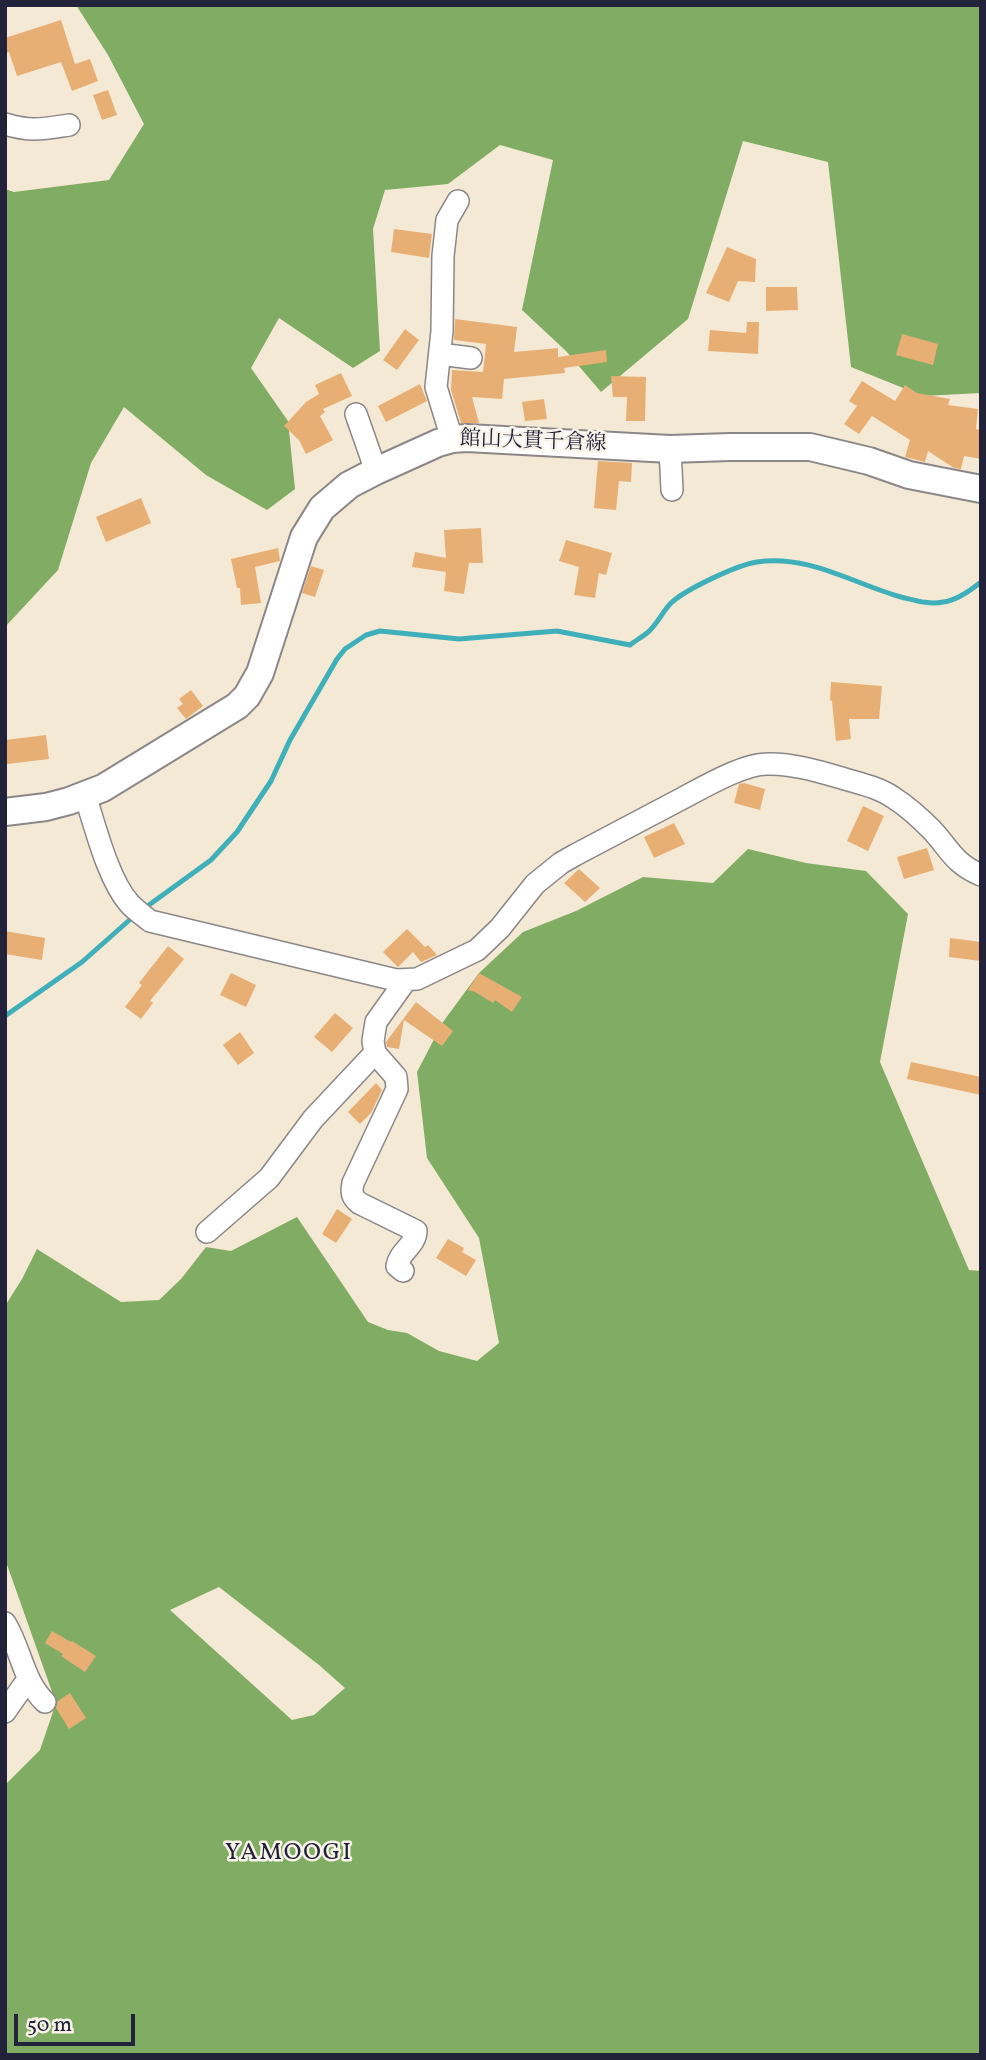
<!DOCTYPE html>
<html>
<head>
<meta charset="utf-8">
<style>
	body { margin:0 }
	#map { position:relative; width:986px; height:2060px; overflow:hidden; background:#f4e9d5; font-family:Vollkorn,serif }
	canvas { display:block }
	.frame { position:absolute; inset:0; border:7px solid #22223b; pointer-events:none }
	.scale { position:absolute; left:14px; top:2014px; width:121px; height:32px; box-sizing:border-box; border:4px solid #22223b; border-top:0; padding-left:9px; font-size:21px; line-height:24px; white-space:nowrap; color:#22223b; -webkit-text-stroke:5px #f7f3e8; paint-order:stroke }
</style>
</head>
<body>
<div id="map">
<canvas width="986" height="2060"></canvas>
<div class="frame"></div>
<div class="scale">50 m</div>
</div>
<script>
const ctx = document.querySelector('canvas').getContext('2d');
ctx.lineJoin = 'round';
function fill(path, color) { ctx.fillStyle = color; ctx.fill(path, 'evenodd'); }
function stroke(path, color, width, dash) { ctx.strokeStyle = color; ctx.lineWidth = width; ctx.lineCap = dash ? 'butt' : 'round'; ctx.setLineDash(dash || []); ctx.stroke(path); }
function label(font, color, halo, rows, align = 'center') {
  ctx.font = font + ' Vollkorn,"Noto Serif JP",serif'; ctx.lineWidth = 5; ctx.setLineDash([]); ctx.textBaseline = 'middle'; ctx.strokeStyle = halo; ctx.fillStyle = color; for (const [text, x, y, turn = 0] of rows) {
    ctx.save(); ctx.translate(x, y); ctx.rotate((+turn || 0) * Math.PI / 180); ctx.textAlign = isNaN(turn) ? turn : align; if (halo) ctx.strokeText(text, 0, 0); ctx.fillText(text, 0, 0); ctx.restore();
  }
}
const forest = new Path2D(`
	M 76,5 L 981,5 L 981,393 L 923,396 L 851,367 L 828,162 L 743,141 L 688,319 L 601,392 L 566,351 L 522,310 L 553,160 L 500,145 L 448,184 L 385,190 L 373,229 L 380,351 L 353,368 L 279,318 L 251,368 L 288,421 L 295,489 L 267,510 L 206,475 L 124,407 L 91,463 L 58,570 L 5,627 L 5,189 L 14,192 L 109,180 L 144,124 L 108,55 Z
	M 748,849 L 806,863 L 866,871 L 908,914 L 880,1062 L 969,1270 L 981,1271 L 981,2055 L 5,2055 L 5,1785 L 40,1750 L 56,1703 L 5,1559 L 5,1306 L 22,1279 L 37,1249 L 121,1302 L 159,1300 L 181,1279 L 206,1247 L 231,1251 L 297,1217 L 368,1322 L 388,1330 L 407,1333 L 439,1351 L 477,1361 L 499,1343 L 479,1238 L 427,1158 L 417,1072 L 443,1022 L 479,973 L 523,932 L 576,911 L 643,877 L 713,883 ZM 219,1587 L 319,1665 L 345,1688 L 314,1715 L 292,1720 L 170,1610 Z`);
const stream = new Path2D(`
	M 142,910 L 211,860 L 237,832 L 271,781 L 290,740 L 337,659 L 345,649 L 366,635 L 380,631 L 459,639 L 557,631 L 630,645 C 635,641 642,637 647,633 C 657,625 662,612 671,603 C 686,589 737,565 757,562 C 808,554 854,584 901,597 C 914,600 929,605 943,602 C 956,601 971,590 981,582
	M 5,1016 L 82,962 L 134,916`);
const building = new Path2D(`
	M 61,20 L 75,64 L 90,59 L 98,81 L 72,91 L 61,62 L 17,76 L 9,52 L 5,53 L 5,38 Z
	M 108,90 L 117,115 L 102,120 L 93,95 Z
	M 394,229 L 432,234 L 429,258 L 391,252 Z
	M 727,247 L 756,259 L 755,282 L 738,281 L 729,302 L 706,293 Z
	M 766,287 L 797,287 L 798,310 L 766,311 Z
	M 455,319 L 517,327 L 514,352 L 558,348 L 558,357 L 606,350 L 607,362 L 564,368 L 565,373 L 504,379 L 502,399 L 472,397 L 479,423 L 461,423 L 451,390 L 452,370 L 483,372 L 486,344 L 454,340 Z
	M 747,322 L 759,322 L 758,354 L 708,351 L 710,330 L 746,333 Z
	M 405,329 L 419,340 L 397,370 L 383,360 Z
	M 902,334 L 938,344 L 933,365 L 896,355 Z
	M 341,373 L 352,396 L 323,409 L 325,412 L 320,416 L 333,440 L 306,454 L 299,440 L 284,426 L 306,402 L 319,394 L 315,385 Z
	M 611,376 L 646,377 L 645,421 L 626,421 L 627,397 L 613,397 Z
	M 862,381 L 895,401 L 905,385 L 917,393 L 950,399 L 948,405 L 978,409 L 976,429 L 981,430 L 981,459 L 964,456 L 961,469 L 954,468 L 928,451 L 925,462 L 905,457 L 910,440 L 872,416 L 859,434 L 844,424 L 857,406 L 849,401 Z
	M 420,384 L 427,401 L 386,422 L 378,406 Z
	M 544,399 L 547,419 L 525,421 L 522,402 Z
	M 598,461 L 632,463 L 631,482 L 619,481 L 616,510 L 594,508 Z
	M 141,498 L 151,523 L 106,542 L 96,517 Z
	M 481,528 L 483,563 L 469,563 L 464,594 L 444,591 L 446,572 L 412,567 L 415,552 L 446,558 L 444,530 Z
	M 566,540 L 612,553 L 606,575 L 599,573 L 595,598 L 574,595 L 579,567 L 559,561 Z
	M 278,548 L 280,561 L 255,567 L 261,603 L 241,605 L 240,588 L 237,588 L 231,559 Z
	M 311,566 L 324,570 L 315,597 L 302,593 Z
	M 831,682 L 882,686 L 879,719 L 849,719 L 851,739 L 836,741 L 832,701 L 830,700 Z
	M 191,690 L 203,706 L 186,719 L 177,708 L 183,704 L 179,699 Z
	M 46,735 L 49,759 L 7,764 L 5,740 Z
	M 744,783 L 765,789 L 760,810 L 734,803 L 739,784 Z
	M 863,806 L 884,816 L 868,851 L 847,841 Z
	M 674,823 L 685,844 L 654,858 L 644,837 Z
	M 927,848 L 934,870 L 904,879 L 897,857 Z
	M 579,869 L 600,888 L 585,902 L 564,883 Z
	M 407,929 L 425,947 L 428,945 L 437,955 L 421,962 L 413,952 L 398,967 L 383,952 Z
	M 5,931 L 45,938 L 42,960 L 5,954 Z
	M 950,938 L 981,942 L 981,961 L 949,957 Z
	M 168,946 L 184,959 L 150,1001 L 153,1003 L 141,1019 L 125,1007 L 142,985 L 139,983 Z
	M 231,973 L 256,985 L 246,1007 L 220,995 Z
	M 479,973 L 522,997 L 512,1012 L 495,1000 L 493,1003 L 475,992 L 468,990 Z
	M 416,1002 L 453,1031 L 442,1046 L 404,1020 L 399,1049 L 387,1047 L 386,1042 Z
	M 335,1013 L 353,1028 L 332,1052 L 314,1037 Z
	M 240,1032 L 254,1053 L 238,1065 L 223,1045 Z
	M 911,1062 L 981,1077 L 981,1095 L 907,1079 Z
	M 376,1083 L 382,1090 L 371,1113 L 360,1124 L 348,1112 Z
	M 337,1209 L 352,1219 L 336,1243 L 322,1234 Z
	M 448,1239 L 464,1248 L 462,1252 L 476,1260 L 466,1276 L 436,1258 Z
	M 52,1631 L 71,1642 L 72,1641 L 96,1656 L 85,1672 L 61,1656 L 63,1654 L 45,1643 Z
	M 70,1693 L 86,1718 L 69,1729 L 56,1708 L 58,1701 Z`);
const minor = new Path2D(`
	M 5,124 C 31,132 43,129 69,125
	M 440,354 L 471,358
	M 356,414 L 376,471
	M 452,439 L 436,387 L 442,331 L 443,256 L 447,220 L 458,201
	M 670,449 L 672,490
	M 85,795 C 95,826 108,879 129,903 C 135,910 143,915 150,921 L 396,980 L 417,979 L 477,950 L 500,928 L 535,884 L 561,863 L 575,855 C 611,836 647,817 683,798 C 704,787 743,764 767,764 C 792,763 821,772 845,779 C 862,784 880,788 894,798 C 908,807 920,818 931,829 C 950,849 953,863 981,875
	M 207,1232 L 269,1178 L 313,1119 L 375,1053
	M 403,1271 L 397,1266 C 399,1252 416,1245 416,1231 L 359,1203 C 352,1197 351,1193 353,1183 L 397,1089 L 396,1077 L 375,1053 L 373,1041 L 376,1022 L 406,980
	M 5,1623 C 21,1649 23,1681 45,1702
	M 5,1712 L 28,1679`);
const major = new Path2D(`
	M 5,812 L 46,807 L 69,801 L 103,788 L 237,706 L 247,696 L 260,673 L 304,537 L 322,508 L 349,485 L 376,471 L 438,443 L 452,439 L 467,438 L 670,449 L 730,447 L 810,447 L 869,461 L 909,475 L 981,489`);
const streetNames = [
	["館山大貫千倉線",533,443,2]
];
const quarterNames = [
	["YAMOOGI",289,1855]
];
fill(forest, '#80ac64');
stroke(stream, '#3fafba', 5);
fill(building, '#e8af74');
stroke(minor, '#8b8688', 24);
stroke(major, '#8b8688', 30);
stroke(minor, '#fff', 21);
stroke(major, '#fff', 26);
label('21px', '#22223b', '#f7f3e8', streetNames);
ctx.letterSpacing = '2px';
label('24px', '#22223b', '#f7f3e8', quarterNames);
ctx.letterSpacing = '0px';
</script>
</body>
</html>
